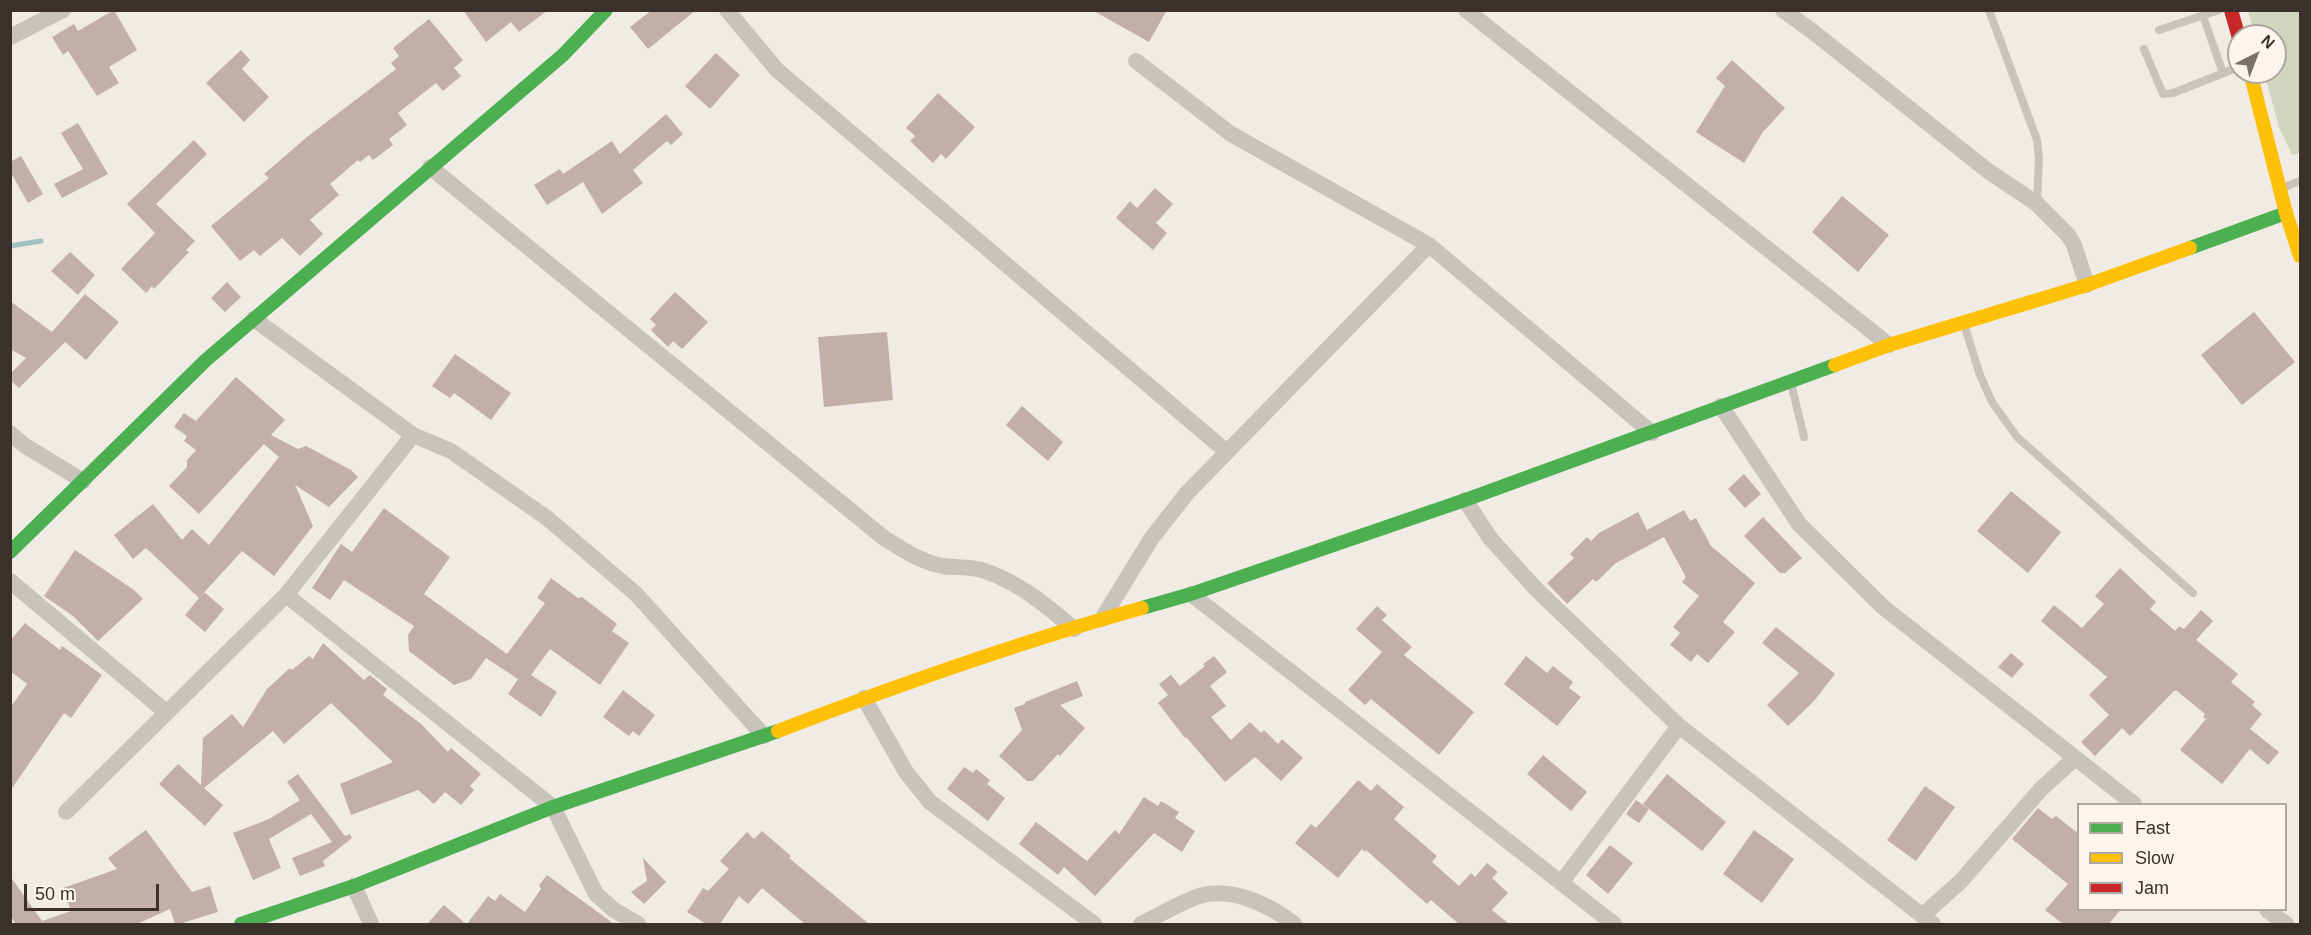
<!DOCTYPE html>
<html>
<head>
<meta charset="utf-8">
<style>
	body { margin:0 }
	#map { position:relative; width:2311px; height:935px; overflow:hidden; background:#f0ebe5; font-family:Helvetica,sans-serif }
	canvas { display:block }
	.frame { position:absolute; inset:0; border:12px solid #3b302b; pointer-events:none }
	.legend { position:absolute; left:2077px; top:803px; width:210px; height:108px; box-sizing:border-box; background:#fbf5ee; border:2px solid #aea6a0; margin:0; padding:8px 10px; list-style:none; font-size:18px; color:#3b302b }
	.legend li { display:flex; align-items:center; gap:12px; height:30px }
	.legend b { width:30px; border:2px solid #aea6a0 }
	.north { position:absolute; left:2227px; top:24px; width:60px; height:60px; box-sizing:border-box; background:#fbf5ee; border:2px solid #aea6a0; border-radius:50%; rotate:42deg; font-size:16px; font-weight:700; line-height:24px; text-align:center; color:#3b302b }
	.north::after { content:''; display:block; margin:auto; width:21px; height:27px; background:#7a716c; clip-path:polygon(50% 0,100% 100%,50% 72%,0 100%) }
	.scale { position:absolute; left:24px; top:884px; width:135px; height:27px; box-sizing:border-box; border:3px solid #3b302b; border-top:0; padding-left:8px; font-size:18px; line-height:21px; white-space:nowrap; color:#3b302b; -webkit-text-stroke:4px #fbf5ee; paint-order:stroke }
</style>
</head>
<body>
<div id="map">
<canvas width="2311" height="935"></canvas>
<div class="frame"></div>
<ul class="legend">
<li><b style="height:8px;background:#4caf50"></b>Fast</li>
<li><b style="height:8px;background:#ffc107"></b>Slow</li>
<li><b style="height:8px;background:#c62828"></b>Jam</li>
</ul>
<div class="north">N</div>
<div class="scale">50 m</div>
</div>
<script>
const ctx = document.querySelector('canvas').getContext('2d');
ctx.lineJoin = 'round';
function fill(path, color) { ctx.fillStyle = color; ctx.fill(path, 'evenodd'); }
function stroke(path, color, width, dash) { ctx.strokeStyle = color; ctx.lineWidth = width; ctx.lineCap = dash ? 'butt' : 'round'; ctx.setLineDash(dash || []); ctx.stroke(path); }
const green = new Path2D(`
	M 2248,11 L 2300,11 L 2300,153 L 2292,155 L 2279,127 L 2264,72 L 2275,72 L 2275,36 L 2255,36 Z`);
const stream = new Path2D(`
	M 10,246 L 41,241`);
const building = new Path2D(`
	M 114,10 L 137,50 L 109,67 L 119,83 L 97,96 L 68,51 L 63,55 L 52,37 L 74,24 L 78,31 Z
	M 463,10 L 548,10 L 519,32 L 511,22 L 486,42 Z
	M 652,10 L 696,10 L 648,49 L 630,27 Z
	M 1092,10 L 1167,10 L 1149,42 Z
	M 429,19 L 463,60 L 454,68 L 461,76 L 443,91 L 436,83 L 398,113 L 407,125 L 389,139 L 393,145 L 373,160 L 369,155 L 360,162 L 358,160 L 330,184 L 339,195 L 310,220 L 323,234 L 300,256 L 282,238 L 260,256 L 254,250 L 240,261 L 211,226 L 269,178 L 264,174 L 307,137 L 396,69 L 391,63 L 399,56 L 393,48 Z
	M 241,50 L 250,60 L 242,69 L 269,97 L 244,122 L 206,83 Z
	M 716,53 L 740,75 L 710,109 L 685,86 Z
	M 1732,60 L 1785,108 L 1763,132 L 1744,163 L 1696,132 L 1725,86 L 1716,78 Z
	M 938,93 L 975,127 L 946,159 L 941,154 L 933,163 L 910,141 L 915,136 L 906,128 Z
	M 666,114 L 683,134 L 671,145 L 667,141 L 633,170 L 643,183 L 602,214 L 583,182 L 547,205 L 534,185 L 560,169 L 563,174 L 612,141 L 620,154 Z
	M 78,123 L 108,174 L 62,198 L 54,184 L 83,169 L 61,133 Z
	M 194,140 L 207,154 L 156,204 L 195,241 L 186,250 L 189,252 L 154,289 L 152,286 L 146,293 L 121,269 L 155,233 L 127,204 Z
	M 21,156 L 43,194 L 28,203 L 10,171 L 10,162 Z
	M 1155,188 L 1173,204 L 1156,223 L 1167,233 L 1153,250 L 1116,218 L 1130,201 L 1137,208 Z
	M 1842,196 L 1889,235 L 1858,272 L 1812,232 Z
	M 70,252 L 95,275 L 78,295 L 51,271 Z
	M 227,282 L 241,297 L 225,312 L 211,298 Z
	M 675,292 L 708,322 L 682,349 L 673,341 L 668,347 L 651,330 L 656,325 L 650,319 Z
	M 85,294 L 119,322 L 86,360 L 65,342 L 19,388 L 10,380 L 10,374 L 26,358 L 10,349 L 10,301 L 52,332 Z
	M 2254,312 L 2295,362 L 2242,405 L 2201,355 Z
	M 887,332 L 893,400 L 824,407 L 818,337 Z
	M 455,354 L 511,393 L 491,420 L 454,393 L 450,398 L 432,386 Z
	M 236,377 L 285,420 L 271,435 L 298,449 L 306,446 L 351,470 L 358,477 L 329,507 L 295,485 L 313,526 L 274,576 L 242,551 L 199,598 L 146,548 L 133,559 L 114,535 L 153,504 L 182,540 L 192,529 L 209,545 L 279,457 L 264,444 L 199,514 L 169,486 L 187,467 L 187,460 L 196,450 L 184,441 L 187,436 L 174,427 L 184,413 L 196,421 Z
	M 1022,406 L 1063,442 L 1048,461 L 1006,425 Z
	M 1744,474 L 1761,494 L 1745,508 L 1728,489 Z
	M 2011,491 L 2061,532 L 2028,573 L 1977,531 Z
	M 384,508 L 450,557 L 424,594 L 507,654 L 545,603 L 537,598 L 551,578 L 578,598 L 582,597 L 617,624 L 612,631 L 629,643 L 600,685 L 550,649 L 531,675 L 557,692 L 541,717 L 508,694 L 518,679 L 486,658 L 471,679 L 454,685 L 409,651 L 408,635 L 414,626 L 344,580 L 330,600 L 312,588 L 341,544 L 352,552 Z
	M 1684,510 L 1690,521 L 1696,518 L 1711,546 L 1755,583 L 1723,622 L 1735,632 L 1708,663 L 1697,654 L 1691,662 L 1670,645 L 1680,633 L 1673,627 L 1699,596 L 1682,582 L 1686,577 L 1664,537 L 1616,563 L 1596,582 L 1593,579 L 1567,604 L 1547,583 L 1574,558 L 1570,554 L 1587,537 L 1591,541 L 1599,533 L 1638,512 L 1647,530 Z
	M 1763,517 L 1802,558 L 1785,573 L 1780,573 L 1744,536 Z
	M 75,550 L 134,590 L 143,599 L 98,641 L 73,616 L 44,596 Z
	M 2120,568 L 2156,602 L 2150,609 L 2175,631 L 2179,626 L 2184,629 L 2201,610 L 2213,621 L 2196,640 L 2238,674 L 2231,682 L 2255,702 L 2252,705 L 2262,714 L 2250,729 L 2279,752 L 2268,765 L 2250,749 L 2222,784 L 2180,750 L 2206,719 L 2203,717 L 2205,714 L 2177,691 L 2174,691 L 2130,736 L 2122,728 L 2095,756 L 2081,742 L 2109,715 L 2089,695 L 2107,677 L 2041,621 L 2054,605 L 2082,628 L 2104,604 L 2095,596 Z
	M 204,592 L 224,609 L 205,632 L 185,615 Z
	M 1377,606 L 1387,615 L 1382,620 L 1412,647 L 1404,655 L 1474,712 L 1439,755 L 1371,699 L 1365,705 L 1348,690 L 1382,652 L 1356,629 Z
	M 25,623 L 60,650 L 62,646 L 102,675 L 71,718 L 64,713 L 10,791 L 10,708 L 27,684 L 10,671 L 10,641 Z
	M 1776,627 L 1835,674 L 1814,701 L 1788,726 L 1767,705 L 1799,673 L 1762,643 Z
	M 323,643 L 364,680 L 370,675 L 387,689 L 383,695 L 421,724 L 448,752 L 451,748 L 481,774 L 470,786 L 474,790 L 461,805 L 445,792 L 434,804 L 418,790 L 351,815 L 340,784 L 393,762 L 331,703 L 284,744 L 273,731 L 204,788 L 223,805 L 205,826 L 159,784 L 178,764 L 201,785 L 203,738 L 232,714 L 243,727 L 267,689 L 290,668 L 292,670 L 309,656 L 313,659 Z
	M 2011,653 L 2024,664 L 2012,678 L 1998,667 Z
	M 1214,656 L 1227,672 L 1210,686 L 1226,706 L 1211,717 L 1231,740 L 1250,722 L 1261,733 L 1264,730 L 1278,744 L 1282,739 L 1303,758 L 1281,781 L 1255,757 L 1225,782 L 1186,737 L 1185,738 L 1158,703 L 1168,695 L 1159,684 L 1171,675 L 1180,686 L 1205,666 L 1203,664 Z
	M 1526,656 L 1547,673 L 1553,666 L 1573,682 L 1569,688 L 1581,697 L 1557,726 L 1504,684 Z
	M 1077,681 L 1083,696 L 1060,705 L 1085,728 L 1060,756 L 1058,754 L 1033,781 L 1027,781 L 999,756 L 1022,730 L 1014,708 L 1025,704 L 1025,702 Z
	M 623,690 L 655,715 L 639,736 L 633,731 L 629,736 L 603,717 Z
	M 1543,755 L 1587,792 L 1571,811 L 1527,774 Z
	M 964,767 L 973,773 L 976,769 L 990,780 L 987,784 L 1005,798 L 988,821 L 947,789 Z
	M 298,774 L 345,836 L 350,834 L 352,838 L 323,861 L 325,866 L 300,876 L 292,858 L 332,842 L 311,814 L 269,839 L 281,868 L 253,880 L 233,833 L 269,819 L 300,800 L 287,782 Z
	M 1667,774 L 1726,822 L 1702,851 L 1643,804 Z
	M 1358,780 L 1371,791 L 1377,784 L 1404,807 L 1394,819 L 1437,856 L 1432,862 L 1459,886 L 1471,873 L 1475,877 L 1487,863 L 1498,872 L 1492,878 L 1508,893 L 1492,910 L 1509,924 L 1459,924 L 1431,900 L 1427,904 L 1366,850 L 1365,852 L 1362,849 L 1338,878 L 1295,843 L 1311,824 L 1316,828 Z
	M 1925,786 L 1955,807 L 1916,861 L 1887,840 Z
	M 1144,797 L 1158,806 L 1161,801 L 1179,812 L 1175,818 L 1195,831 L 1182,852 L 1154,833 L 1095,896 L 1064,867 L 1058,875 L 1019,844 L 1036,822 L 1087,861 L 1115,830 L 1119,834 Z
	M 1636,800 L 1649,809 L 1639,823 L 1626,814 Z
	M 2038,808 L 2052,819 L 2056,816 L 2079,834 L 2079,909 L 2121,909 L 2109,924 L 2063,924 L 2045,910 L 2068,884 L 2012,839 Z
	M 146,830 L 192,892 L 210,886 L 218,912 L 179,924 L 175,924 L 170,909 L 137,924 L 15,924 L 10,913 L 10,876 L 42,921 L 71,911 L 63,888 L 117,869 L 108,858 Z
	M 1754,830 L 1794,859 L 1762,903 L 1723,874 Z
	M 762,831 L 791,856 L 789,858 L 869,924 L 805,924 L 762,888 L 748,904 L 739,896 L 720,924 L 706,924 L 687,912 L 703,888 L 708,891 L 729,869 L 720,861 L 747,832 L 754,839 Z
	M 1610,845 L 1633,863 L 1608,894 L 1586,875 Z
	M 643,858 L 666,882 L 644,904 L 631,892 L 647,881 Z
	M 547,875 L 614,924 L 467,924 L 488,896 L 495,901 L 500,894 L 525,912 L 541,889 L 539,885 Z
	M 444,905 L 466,924 L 427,924 Z`);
const lane = new Path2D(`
	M 1989,10 L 2037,140 L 2039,158 L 2037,202
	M 2203,16 L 2223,73
	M 2159,30 L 2219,10
	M 2144,49 L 2163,94 L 2173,93 L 2239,67
	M 2282,188 L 2300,181
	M 1964,324 L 1980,375 L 1992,402 L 2017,437 L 2193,593
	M 1791,383 L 1804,437`);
const street = new Path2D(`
	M 727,10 L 777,70 L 1227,452
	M 1466,10 L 1889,345
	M 1783,10 L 1812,31 L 1988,171 L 2036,203 L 2068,235 L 2074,245 L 2087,285
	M 10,37 L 63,10
	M 1136,61 L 1231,134 L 1429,245 L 1652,433
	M 430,167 L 884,538 C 903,550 921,562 943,566 C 956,568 972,566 985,571 C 1020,583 1047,606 1074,629
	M 254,319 L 413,435 L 451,451 L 547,518 L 636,594 L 764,736
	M 1721,406 L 1799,524 L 1883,607 L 2134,804
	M 10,433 L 24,445 L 83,481
	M 1465,500 L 1490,538 L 1536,589 L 1679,726 L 1933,924
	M 10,581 L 166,712
	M 1191,594 L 1614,924
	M 286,595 L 553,807 L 596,894 L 614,910 L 638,924
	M 1102,619 L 1151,539 L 1187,493 L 1429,245
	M 864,698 L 906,772 L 930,802 L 1094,924
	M 66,812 L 286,595 L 413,435
	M 1561,883 L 1679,726
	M 354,886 L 371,924
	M 2267,910 L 2286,924
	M 1922,916 L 1961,881 L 2041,789 L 2075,758
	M 1141,924 C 1160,915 1179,903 1199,896 C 1231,886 1270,905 1294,924`);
const fast = new Path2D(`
	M 2190,248 L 2286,213
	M 10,552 L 206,360 L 563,55 L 606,10
	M 1142,608 L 1191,594 L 1465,500 L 1835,365
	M 241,924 L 354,886 L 553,807 L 778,731`);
const slow = new Path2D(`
	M 2250,72 L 2286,213 L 2300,256
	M 1835,365 L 1889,345 L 2087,285 L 2190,248
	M 778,731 C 898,685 1019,642 1142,608`);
const jam = new Path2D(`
	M 2231,10 L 2239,38`);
fill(green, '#d1d6bf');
stroke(stream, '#a1c2c1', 5);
fill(building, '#c3afa7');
stroke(lane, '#c9c3be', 8);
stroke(street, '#c9c3be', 16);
stroke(fast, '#4caf50', 14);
stroke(slow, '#ffc107', 14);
stroke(jam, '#c62828', 14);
</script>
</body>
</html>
